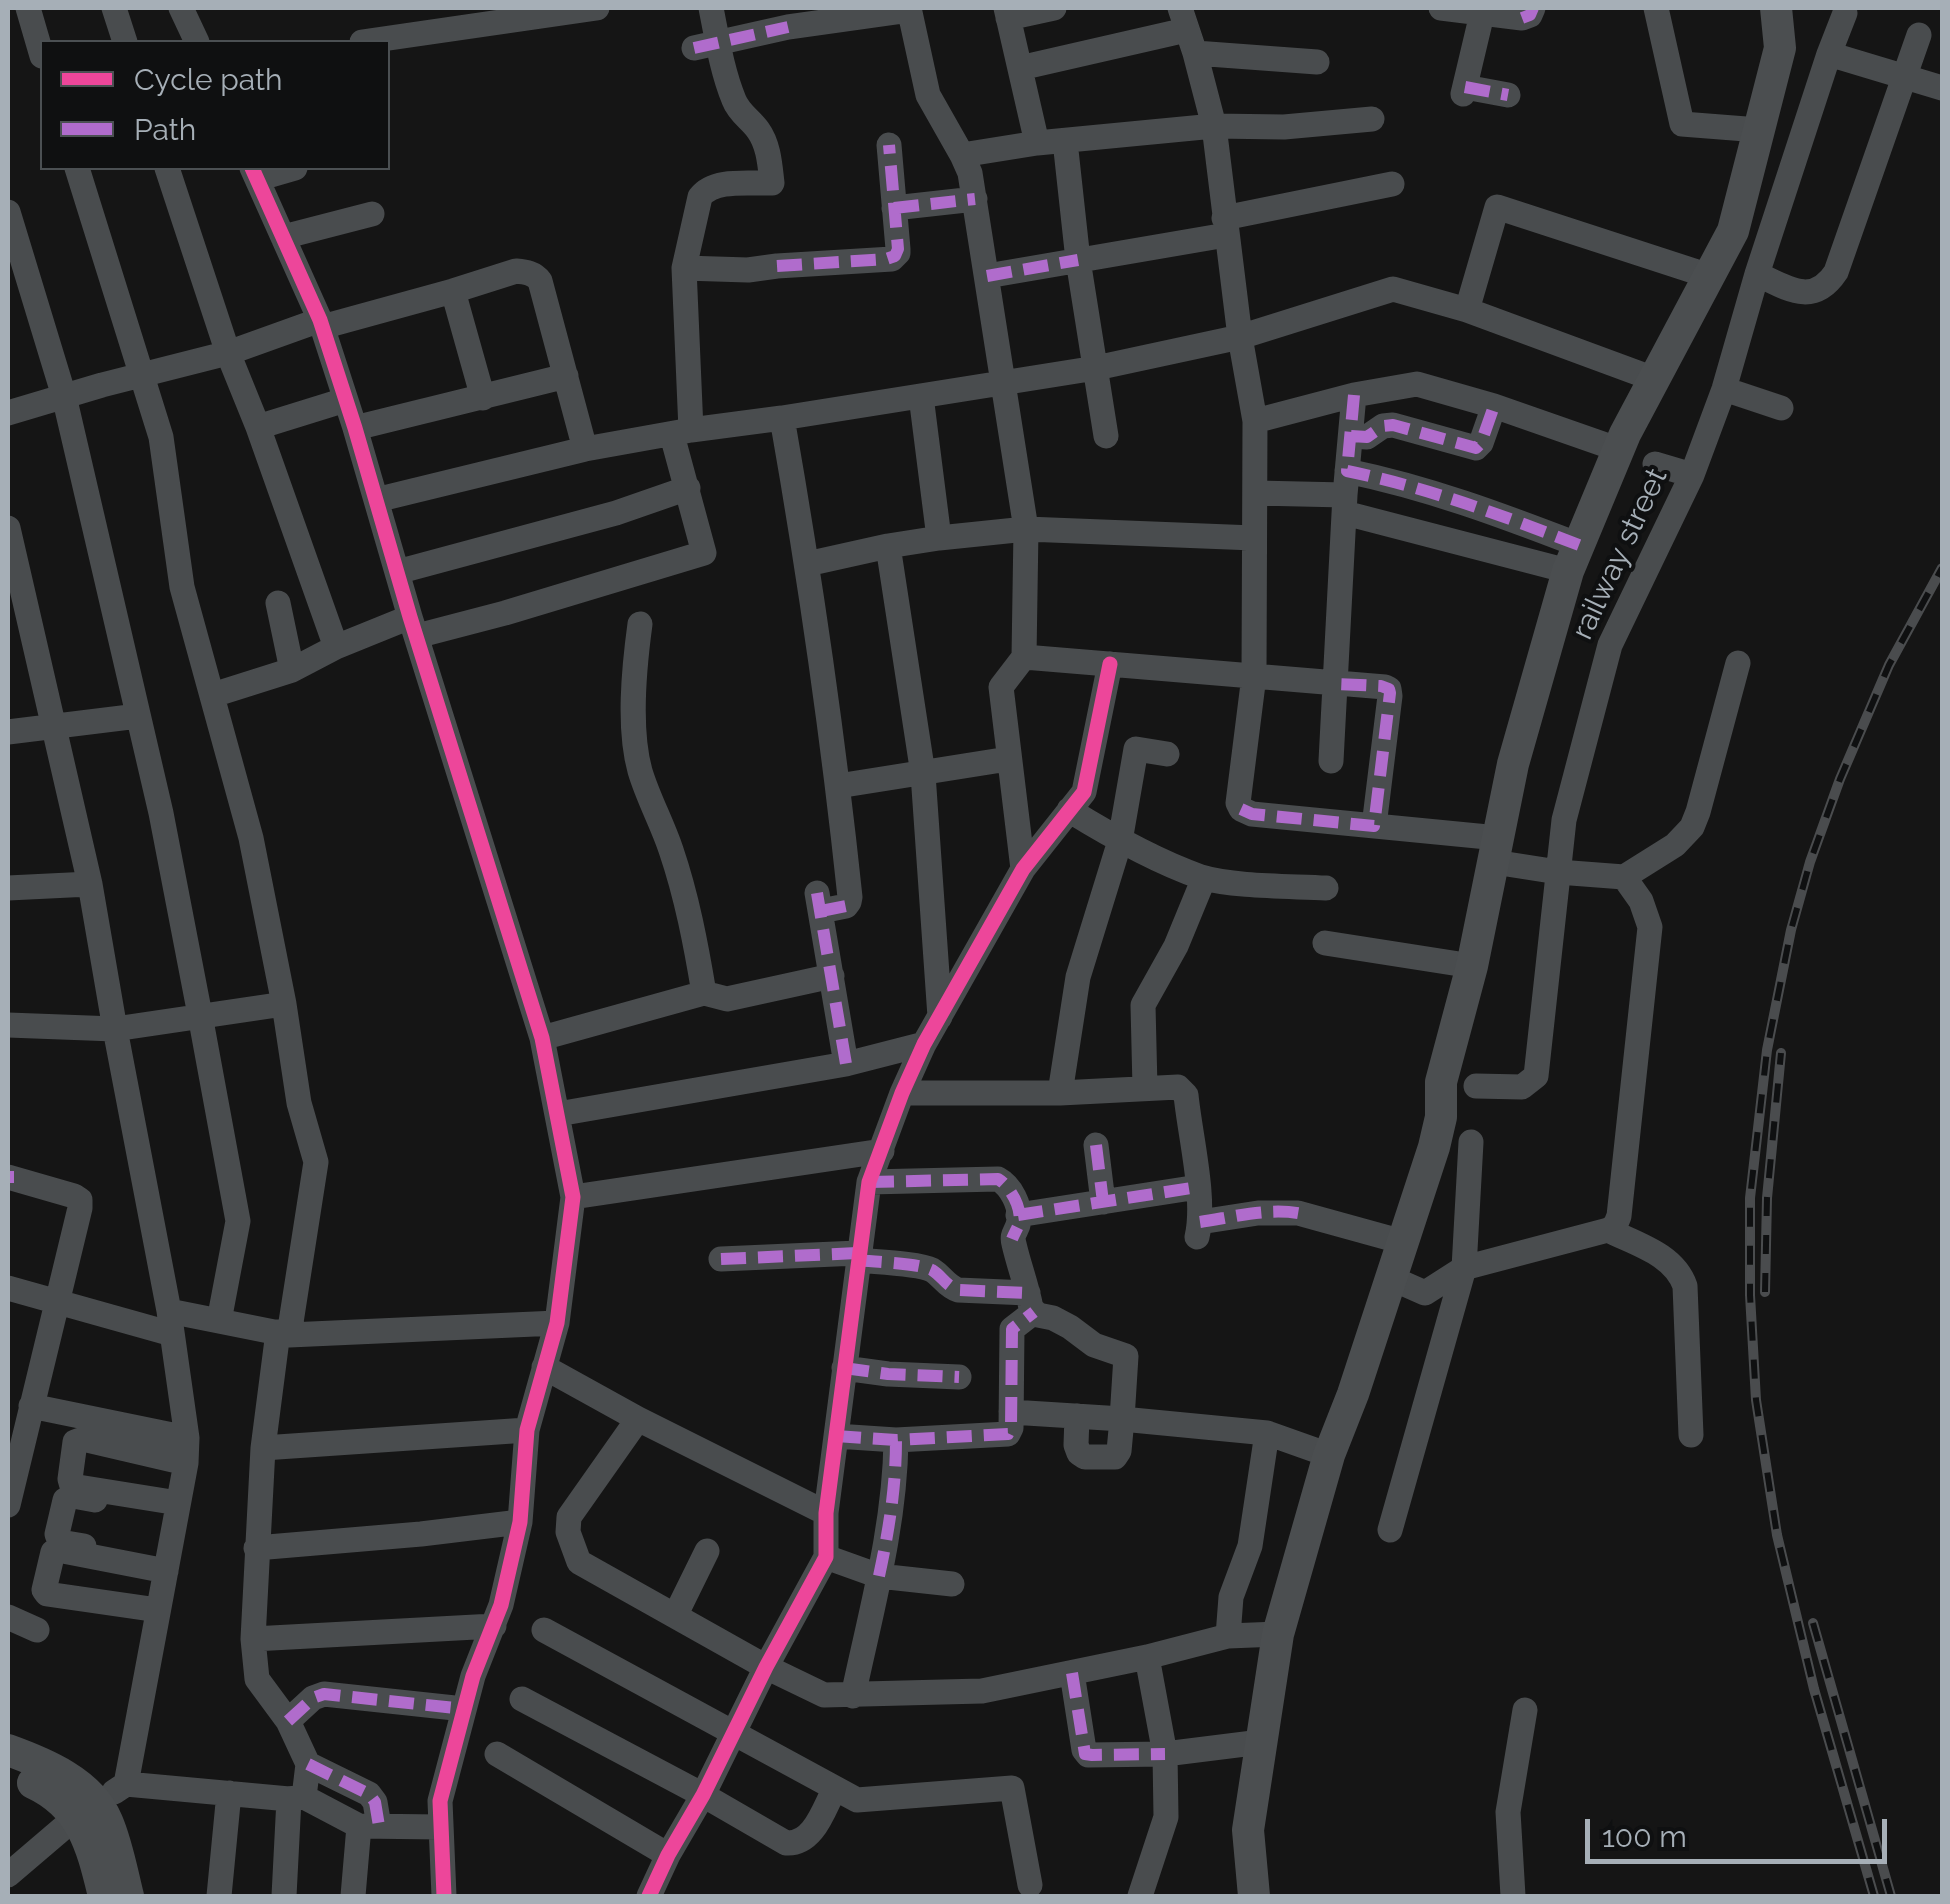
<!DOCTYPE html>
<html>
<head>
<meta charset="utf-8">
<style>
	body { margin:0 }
	#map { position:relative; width:1950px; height:1904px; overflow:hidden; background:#151515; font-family:Raleway,sans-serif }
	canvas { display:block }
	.frame { position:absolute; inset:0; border:10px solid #a6afb7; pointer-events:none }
	.legend { position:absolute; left:40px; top:40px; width:350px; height:130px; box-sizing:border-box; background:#0f1011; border:2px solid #4b5053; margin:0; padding:12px 18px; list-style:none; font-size:30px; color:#a6afb7 }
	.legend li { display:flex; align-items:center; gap:20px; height:50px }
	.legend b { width:50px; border:2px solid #4b5053 }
	.scale { position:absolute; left:1585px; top:1819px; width:302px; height:45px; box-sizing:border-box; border:5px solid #a6afb7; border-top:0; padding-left:12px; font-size:30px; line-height:35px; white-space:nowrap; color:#a6afb7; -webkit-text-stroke:8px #0f1011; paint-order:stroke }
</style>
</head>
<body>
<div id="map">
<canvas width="1950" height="1904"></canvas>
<div class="frame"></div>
<ul class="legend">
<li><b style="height:12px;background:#ed469a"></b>Cycle path</li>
<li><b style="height:12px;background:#b06ccc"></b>Path</li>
</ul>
<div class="scale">100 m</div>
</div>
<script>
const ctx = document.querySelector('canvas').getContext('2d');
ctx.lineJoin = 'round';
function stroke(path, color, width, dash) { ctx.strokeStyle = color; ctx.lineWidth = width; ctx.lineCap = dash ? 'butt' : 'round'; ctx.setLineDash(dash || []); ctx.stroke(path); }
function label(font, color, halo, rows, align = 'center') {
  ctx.font = font + ' Raleway,sans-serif'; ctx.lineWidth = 8; ctx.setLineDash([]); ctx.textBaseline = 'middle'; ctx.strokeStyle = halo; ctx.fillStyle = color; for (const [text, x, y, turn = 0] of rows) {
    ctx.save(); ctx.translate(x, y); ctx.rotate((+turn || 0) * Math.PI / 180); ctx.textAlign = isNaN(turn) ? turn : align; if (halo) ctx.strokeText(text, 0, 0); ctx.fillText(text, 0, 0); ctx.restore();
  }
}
const minor = new Path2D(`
	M 28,8 L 42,56
	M 114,8 L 125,42
	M 181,8 L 197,42
	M 909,8 L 928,95 L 962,155 L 970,173 L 1026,529 L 1024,657 L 1001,687 L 1023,869
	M 1006,8 L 1037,143
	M 1180,8 L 1195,53 L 1214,126 L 1240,337 L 1255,421 L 1254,676 L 1238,803 L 1241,809 L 1252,814 L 1498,838
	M 1441,8 L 1522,18 L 1530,15 L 1533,8
	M 1656,8 L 1682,124 L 1759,130
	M 1008,18 L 1054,8
	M 362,42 L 597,8
	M 694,48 L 788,27 L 909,10
	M 1195,53 L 1317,62
	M 1829,54 L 1942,88
	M 1020,68 L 1186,30
	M 1465,87 L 1508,95
	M 1463,94 L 1482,14
	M 1065,141 L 1078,260 L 1106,436
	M 962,155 L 1037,143 L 1214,126 L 1284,127 L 1372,119
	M 77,168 L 161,437 L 182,587 L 251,838 L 284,1004 L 299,1103 L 316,1162 L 289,1335
	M 167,168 L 228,353 L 258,427 L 336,647
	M 252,168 L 320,320 L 355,428 L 410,617 L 542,1038 L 573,1197 L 557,1323 L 527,1430 L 520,1522 L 501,1605 L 473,1676 L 440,1801 L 444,1896
	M 257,179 L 295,168
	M 894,208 L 975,199
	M 8,212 L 64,396 L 161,813 L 200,1015 L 238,1221 L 219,1321
	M 1224,218 L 1392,184
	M 283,237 L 372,214
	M 684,268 L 748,270 L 777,266 L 892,259 L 898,253 L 898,249 L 889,145
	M 1757,274 C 1787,288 1813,307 1836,272 L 1919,35
	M 987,276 L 1226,235
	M 453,291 L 483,398
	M 1467,310 L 1497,207 L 1709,276
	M 322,327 L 453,291 L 516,271 C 526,272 534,273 540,281 L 585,449
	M 1724,389 L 1781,408
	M 921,396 L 939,538
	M 8,413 L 102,385 L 228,353 L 320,320
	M 782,418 C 810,577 833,736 850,897 L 849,902 L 846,906 L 821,911
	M 1255,421 L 1354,395 L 1417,384 L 1494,406 L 1620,450
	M 258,427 L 345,400
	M 355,428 L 566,376
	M 691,430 L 684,268 L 700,197 C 714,178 750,184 772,183 C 770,166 769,145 758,130 C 750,119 739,113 734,100 C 722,71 717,38 711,8
	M 1351,436 L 1367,437 L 1383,426 L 1393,425 L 1476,448 L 1481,443 L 1494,406
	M 1655,464 L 1692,475
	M 1347,471 C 1429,488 1501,515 1579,545
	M 1256,493 L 1345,495
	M 376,500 L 585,449 L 691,430 L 782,418 L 1096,368 L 1240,337 L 1393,289 L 1467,310 L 1654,379
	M 1345,513 L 1568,571
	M 8,528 L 90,884 L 115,1029 L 169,1311 L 187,1438 L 186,1463 L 126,1784
	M 888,546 L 923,774 L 940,1017
	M 807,564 L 888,546 L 939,538 L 1026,529 L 1254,538
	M 397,572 L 616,513 L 688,488
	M 278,603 L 292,670
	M 640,624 C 634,668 628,728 640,771 C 648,798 662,823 671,850 C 687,897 696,945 704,993
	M 417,636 L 505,613 L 704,553 L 672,435
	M 1024,657 L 1385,687 L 1389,689 L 1390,696 L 1374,826
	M 213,695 L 292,670 L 336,647 L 410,617
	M 8,732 L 138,716
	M 1331,761 L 1345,495 L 1354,395
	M 838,786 L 1008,759
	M 1069,810 C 1111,836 1155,861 1201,877 C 1233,887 1291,886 1326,888
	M 1494,862 L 1558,872 L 1624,877 L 1675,845 L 1692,827 L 1698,812 L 1738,663
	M 8,888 L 90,884
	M 817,893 L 846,1064
	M 1325,943 L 1472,966
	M 8,1025 L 115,1029 L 284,1004
	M 542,1038 L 704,993 L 727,999 L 832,976
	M 1476,1086 L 1522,1087 L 1536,1076 L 1564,820 L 1610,645 L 1692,475 L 1724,389 L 1757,274 L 1829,54 L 1845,13
	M 1145,1088 L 1143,1005 L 1176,946 L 1204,878
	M 902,1093 L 1060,1093 L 1178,1087 L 1186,1095 C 1190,1136 1206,1198 1197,1237
	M 1060,1093 L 1078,977 L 1120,841 L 1136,749 L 1167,754
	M 558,1114 L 846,1064 L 924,1044
	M 1096,1145 L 1103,1202
	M 8,1177 L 74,1196 L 80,1200 L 80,1208 L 8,1505
	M 869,1182 L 998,1179 C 1011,1186 1021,1206 1019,1221 C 1017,1232 1011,1233 1014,1244 C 1019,1266 1027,1286 1031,1308 L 1038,1315 L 1053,1318 L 1070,1327 L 1094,1345 L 1126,1356 L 1122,1419 L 1267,1433
	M 573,1197 L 882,1151
	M 1018,1215 L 1198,1187
	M 1200,1222 L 1258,1213 L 1298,1213 L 1403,1242
	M 1608,1230 C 1636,1244 1674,1254 1685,1286 L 1691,1435
	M 721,1259 L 858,1253
	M 857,1260 C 874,1262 918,1263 932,1270 C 942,1276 946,1286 958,1290 L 1028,1293
	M 1391,1278 L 1425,1293 L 1464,1268 L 1608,1230 L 1615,1226 L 1619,1216 L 1650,927 L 1641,901 L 1624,877
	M 8,1288 L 172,1334
	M 169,1311 L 289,1335 L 557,1323
	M 278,1332 L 263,1448 L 253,1639 L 257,1679 L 288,1721 L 308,1764 L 304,1797
	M 544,1367 L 638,1419 L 826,1513
	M 844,1368 L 888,1374 L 959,1377
	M 31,1406 L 187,1438
	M 1011,1412 L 1122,1419 L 1119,1451 L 1115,1457 L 1085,1457 L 1079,1453 L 1076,1445 L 1077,1416
	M 638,1419 L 569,1517 L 568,1532 L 579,1562 L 766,1667 L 824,1695 L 982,1691 L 1147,1657 L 1228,1636 L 1278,1634
	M 836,1436 L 896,1440 L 1008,1434 L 1011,1428 L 1012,1329 L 1034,1312
	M 263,1448 L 527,1430
	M 178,1503 L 72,1486 L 70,1479 L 75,1442 L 83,1439 L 186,1463
	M 1390,1530 L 1464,1268 L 1471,1142
	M 84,1546 L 60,1542 L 57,1534 L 65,1500 L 73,1496 L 95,1500
	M 256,1548 L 421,1534 L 520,1522
	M 826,1557 L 879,1576 L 952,1584
	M 158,1610 L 47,1594 L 44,1590 L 53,1552 L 58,1550 L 166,1571
	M 675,1616 L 707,1551
	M 8,1617 L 37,1630
	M 544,1630 L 857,1800 L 1012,1788 L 1030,1885
	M 1228,1636 L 1231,1597 L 1250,1546 L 1267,1433 L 1329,1455
	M 253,1639 L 494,1626
	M 1072,1673 L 1084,1750 L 1088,1755 L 1165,1754 L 1261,1742
	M 853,1696 C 871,1611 895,1527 896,1440
	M 522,1699 L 703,1795 L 786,1843 C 814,1845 824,1808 835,1788
	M 288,1721 L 313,1698 L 324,1694 L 464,1709
	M 497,1754 L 668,1855
	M 308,1764 L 369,1794 L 375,1802 L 379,1826
	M 114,1792 L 126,1784 L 289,1799 L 304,1797 L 359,1826 L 440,1827
	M 8,1875 L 76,1817
	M 219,1896 L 229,1793
	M 284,1896 L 289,1799
	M 353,1896 L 359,1826
	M 649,1896 L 668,1855 L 703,1795 L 766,1667 L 826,1557 L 826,1513 L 869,1182 L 902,1093 L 924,1044 L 1023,869 L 1084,792 L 1110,664
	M 1140,1896 L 1166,1817 L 1165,1754 L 1147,1657
	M 1513,1896 L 1508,1812 L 1525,1710`);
const major = new Path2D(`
	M 8,1750 C 44,1763 91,1782 107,1821 C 117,1844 122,1872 128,1896
	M 33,1783 C 83,1806 92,1847 104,1896
	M 1254,1896 L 1248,1830 L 1278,1634 L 1329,1455 L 1353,1394 L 1434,1147 L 1441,1117 L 1441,1082 L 1472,966 L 1513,764 L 1568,571 L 1625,434 L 1733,231 L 1780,48 L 1776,8`);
const rail = new Path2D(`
	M 1765,1292 L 1767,1198 L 1781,1053
	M 1813,1623 L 1891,1896
	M 1874,1896 L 1814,1689 L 1777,1535 L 1756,1400 L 1750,1295 L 1750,1198 L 1767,1050 L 1791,930 L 1810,862 L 1840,779 L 1889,665 L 1942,568`);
const quiet = new Path2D(`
	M 1522,18 L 1530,15 L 1533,8
	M 694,48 L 788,27
	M 1465,87 L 1508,95
	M 894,208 L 975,199
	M 777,266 L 886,259 L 895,256 L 898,249 L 889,145
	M 987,276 L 1078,260
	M 1354,395 L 1347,471 C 1429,488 1501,515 1579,545
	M 1351,436 L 1367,437 L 1383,426 L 1393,425 L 1476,448 L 1481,443 L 1494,406
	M 1241,809 L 1252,814 L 1374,826 L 1390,693 L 1389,689 L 1381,686 L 1336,684
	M 817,893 L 846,1064
	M 821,911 L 846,906 L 849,902 L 850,897
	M 1096,1145 L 1103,1202
	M 8,1177 L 14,1177
	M 869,1182 L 998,1179 C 1010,1186 1023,1209 1019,1224 C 1017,1229 1014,1234 1012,1239
	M 1018,1215 L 1198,1187
	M 1200,1222 C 1234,1217 1273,1206 1307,1215
	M 721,1259 L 858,1253
	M 857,1260 C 874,1262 918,1263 932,1270 C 942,1276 946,1286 958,1290 L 1028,1293
	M 844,1368 L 888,1374 L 959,1377
	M 836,1436 L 896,1440 L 1008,1434 L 1011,1428 L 1012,1329 L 1034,1312
	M 879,1576 C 889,1530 896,1486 896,1440
	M 1072,1673 L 1085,1754 L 1092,1755 L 1165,1754
	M 288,1721 L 313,1698 L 324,1694 L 464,1709
	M 308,1764 L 369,1794 L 375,1802 L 379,1826`);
const cycleway = new Path2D(`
	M 252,168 L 320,320 L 355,428 L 410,617 L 542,1038 L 573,1197 L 557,1323 L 527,1430 L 520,1522 L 501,1605 L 473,1676 L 440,1801 L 444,1896
	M 649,1896 L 668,1855 L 703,1795 L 766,1667 L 826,1557 L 826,1513 L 869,1182 L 902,1093 L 924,1044 L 1023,869 L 1084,792 L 1110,664`);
const streetNames = [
	["railway street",1620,554,-65]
];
stroke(minor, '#494c4e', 25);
stroke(major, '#4b4e50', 32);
stroke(rail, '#4a4c4e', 10);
stroke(rail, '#0f1011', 6, [19]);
stroke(quiet, '#b06ccc', 12, [25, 12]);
stroke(cycleway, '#ed469a', 15);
label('30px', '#a6afb7', '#0f1011', streetNames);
</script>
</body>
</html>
